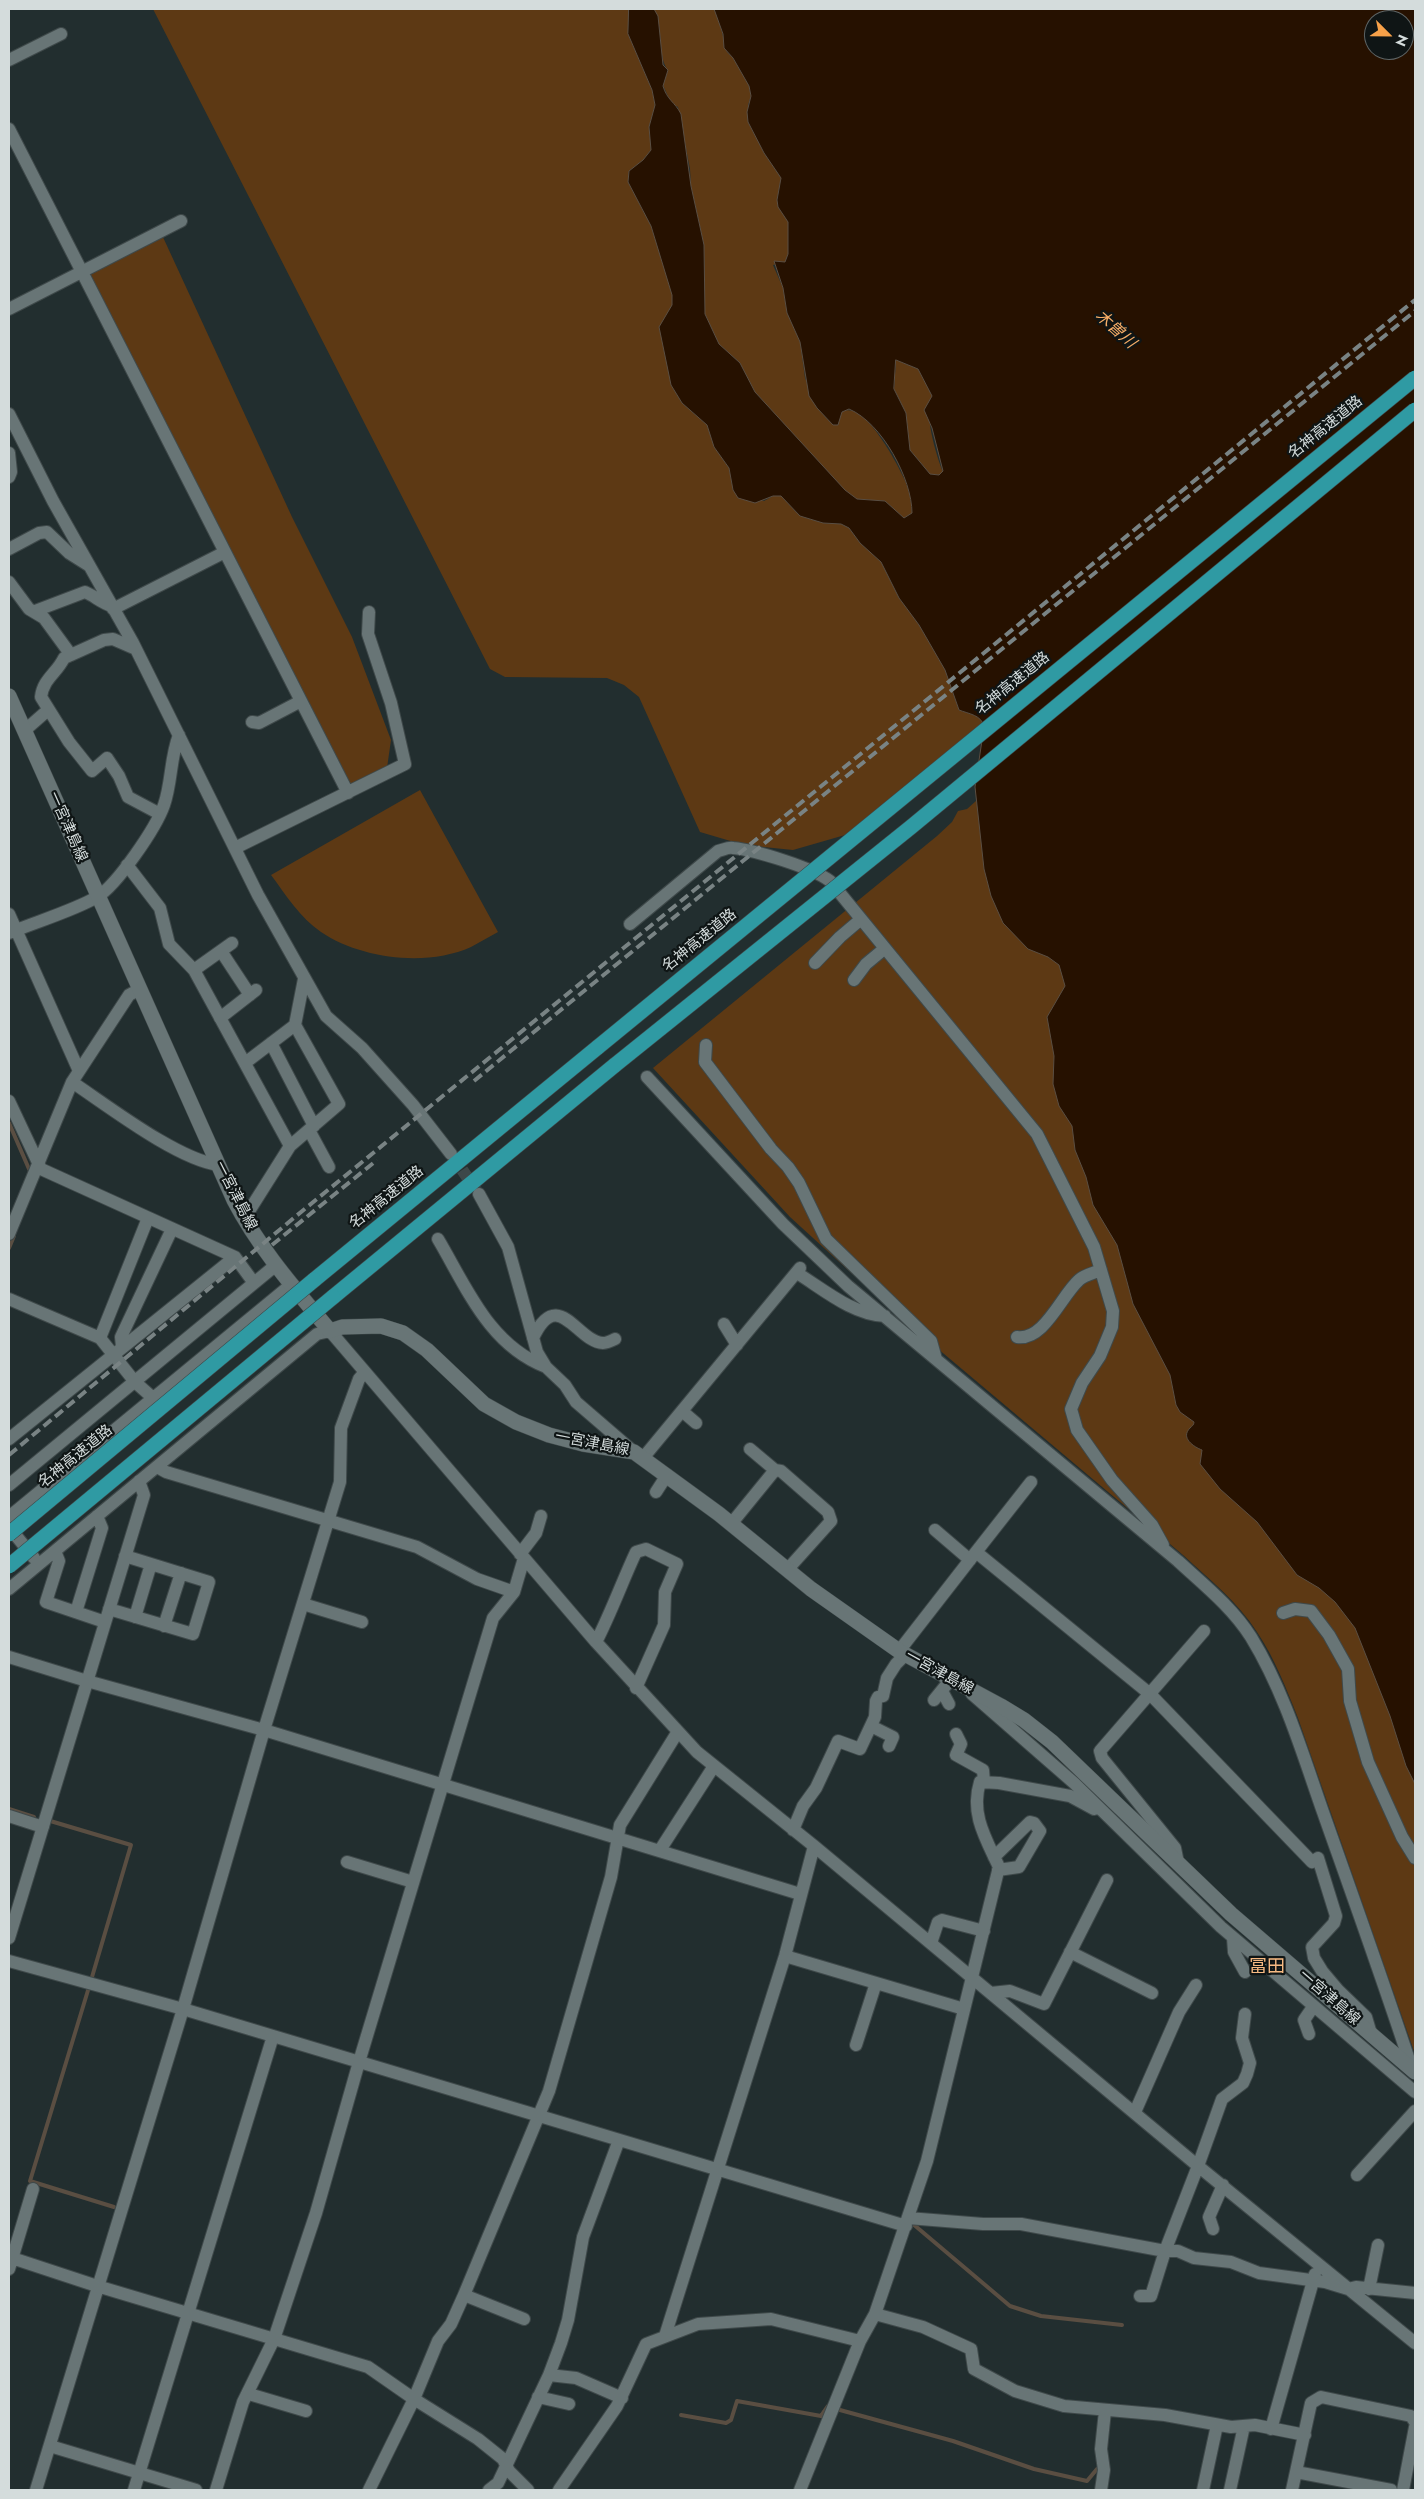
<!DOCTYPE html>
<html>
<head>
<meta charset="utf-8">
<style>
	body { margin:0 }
	#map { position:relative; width:1424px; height:2499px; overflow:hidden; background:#222e2f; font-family:Jost,sans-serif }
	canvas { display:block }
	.frame { position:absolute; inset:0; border:10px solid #d4dcdc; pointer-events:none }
	.north { position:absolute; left:1364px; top:10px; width:50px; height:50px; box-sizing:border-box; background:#0f1515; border:1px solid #5e6565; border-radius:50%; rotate:113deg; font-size:14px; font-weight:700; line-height:20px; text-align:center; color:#d4dcdc }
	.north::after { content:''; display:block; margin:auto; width:18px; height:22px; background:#f7a149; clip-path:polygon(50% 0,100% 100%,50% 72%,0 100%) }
</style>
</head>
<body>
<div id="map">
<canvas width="1424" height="2499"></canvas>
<div class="frame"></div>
<div class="north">N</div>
</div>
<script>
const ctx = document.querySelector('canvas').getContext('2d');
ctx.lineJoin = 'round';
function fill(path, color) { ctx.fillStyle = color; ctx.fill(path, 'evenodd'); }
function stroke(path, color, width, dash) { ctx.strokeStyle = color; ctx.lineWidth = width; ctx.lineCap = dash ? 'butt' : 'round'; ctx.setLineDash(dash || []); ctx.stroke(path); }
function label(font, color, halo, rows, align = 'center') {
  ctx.font = font + ' Jost,"Noto Sans JP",sans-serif'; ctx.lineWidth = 4.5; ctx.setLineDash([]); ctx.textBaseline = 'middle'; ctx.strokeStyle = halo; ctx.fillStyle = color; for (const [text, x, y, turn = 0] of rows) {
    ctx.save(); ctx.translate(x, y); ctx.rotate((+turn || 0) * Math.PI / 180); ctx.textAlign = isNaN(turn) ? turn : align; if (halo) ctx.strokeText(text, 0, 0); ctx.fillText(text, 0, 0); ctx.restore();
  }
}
const green = new Path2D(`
	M 153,9 L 629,9 L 628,34 L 652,90 L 655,105 L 649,127 L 651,150 L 643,160 L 629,171 L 628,182 L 651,226 L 673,295 L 671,385 L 682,403 L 707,425 L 714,447 L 729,468 L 733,490 L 764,501 L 773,496 L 781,496 L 800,516 L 823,523 L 841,524 L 849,528 L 860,543 L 881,562 L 899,598 L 919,625 L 945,670 L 959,710 L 979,717 L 983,722 L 852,833 L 793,850 L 744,845 L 700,832 L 639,697 L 624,685 L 607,678 L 505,677 L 490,669 Z
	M 654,9 L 714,9 L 717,13 L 727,52 L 733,58 L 749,86 L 751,96 L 748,105 L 748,122 L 764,153 L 781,178 L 777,200 L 788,222 L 788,254 L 785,262 L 773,265 L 783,288 L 787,313 L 800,342 L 805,378 L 817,408 L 833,425 L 842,412 C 865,398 903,473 909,490 C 912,498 912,505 912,513 L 904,518 L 885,501 L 856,499 L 844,490 L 755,392 L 740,363 L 719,344 L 705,314 L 704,245 L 691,186 L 690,169 L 678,107 L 671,103 L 663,85 L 668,70 C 657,56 664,28 654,9 Z
	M 162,235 L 292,517 L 352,637 L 391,740 L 387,768 L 350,788 L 86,273 Z
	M 896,360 L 918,369 L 932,396 C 923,411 936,455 943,472 L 939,475 L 930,474 L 910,450 L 906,413 L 894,389 Z
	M 420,790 L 498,932 C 489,937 480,942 471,947 C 427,967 361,959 321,932 C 300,918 286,895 271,875 Z
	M 985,793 L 1055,944 L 1165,1364 L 1190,1415 L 1314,1577 L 1362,1632 L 1415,1774 L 1415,2054 L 1298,1718 C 1286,1688 1275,1659 1257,1632 C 1238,1602 1209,1579 1183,1555 L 893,1311 L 790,1217 L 653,1068 L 937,836 L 952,822 L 958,811 L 967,809 Z`);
const water = new Path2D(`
	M 629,9 L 654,9 L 658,16 L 663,65 L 668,70 L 663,86 C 667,100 675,102 681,114 L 691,186 L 704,245 L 705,314 L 719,344 L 740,363 L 755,392 L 845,490 L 857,499 L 885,501 L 904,518 L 912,513 C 912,479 882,423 849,409 L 842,412 L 838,425 L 833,425 L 817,408 L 809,396 L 800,342 L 787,313 L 783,288 L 774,261 L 785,262 L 788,254 L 788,222 L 778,207 L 777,200 L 781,178 L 764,153 L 748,122 L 747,112 L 751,96 L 749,86 L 733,58 L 724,48 L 723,34 L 714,9 L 1415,9 L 1415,1784 L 1406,1766 L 1390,1716 L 1355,1628 L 1335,1602 L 1319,1588 L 1297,1575 L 1257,1522 L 1220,1489 L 1200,1464 L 1202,1450 C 1194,1447 1180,1438 1190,1428 C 1192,1426 1194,1425 1194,1422 L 1180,1412 L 1176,1405 L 1170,1375 L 1133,1304 L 1117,1245 L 1093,1205 L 1086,1177 L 1075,1150 L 1072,1126 L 1059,1106 L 1053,1084 L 1054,1056 L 1047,1017 L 1065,986 L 1059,965 L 1048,957 L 1028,949 L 1003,923 L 991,896 L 984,869 L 975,787 L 984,727 C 982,715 969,714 959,710 L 945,670 L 919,625 L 899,598 L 881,562 L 860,543 L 849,528 L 841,524 L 823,523 L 800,516 L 781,496 L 773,496 L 755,503 L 738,498 L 733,490 L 729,468 L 714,447 L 707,425 L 682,403 L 671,385 L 659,327 L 672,305 L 672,295 L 651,226 L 628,182 L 629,171 L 643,160 L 651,150 L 649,127 L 655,105 L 652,90 L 628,34 ZM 1374,20 L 1404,20 L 1404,50 L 1374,50 ZM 896,360 L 918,369 L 932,396 L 924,410 L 932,428 L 943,471 L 939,475 L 930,474 L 910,450 L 906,413 L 894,389 Z`);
const stream = new Path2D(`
	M 9,1123 L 29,1169
	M 9,1248 L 14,1236
	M 9,1809 L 34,1817
	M 47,1820 L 131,1845 L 92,1977
	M 89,1987 L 30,2181 L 114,2207
	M 913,2224 L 1010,2306 L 1041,2316 L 1122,2325
	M 840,2410 L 953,2441 L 1034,2469 L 1087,2481 L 1097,2469
	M 681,2415 L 726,2423 L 731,2420 L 737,2401 L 821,2416 L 828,2406`);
const streetTunnel = new Path2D(`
	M 452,1155 L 476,1190`);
const street = new Path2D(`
	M 9,60 L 61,34
	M 9,129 L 348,793
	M 9,309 L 181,221
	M 9,414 L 53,501 L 133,643 L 258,895 L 326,1016 L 362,1048 L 413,1105 L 451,1154
	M 9,453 L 11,472 L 9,477
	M 9,549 L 39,533 L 47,532 L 69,553 L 88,565
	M 9,582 L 29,609 L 44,618 L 71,655
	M 113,609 L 225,552
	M 35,611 L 85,592 C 95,596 101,603 112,606
	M 136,649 L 113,639 L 104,640 L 64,658 C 57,673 43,679 41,697 L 69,742 L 92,771 L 107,758 L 119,776 L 128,797 L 160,814
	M 252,722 L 259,723 L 301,701
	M 24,731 L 48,710
	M 235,848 L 405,764 L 391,703 L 368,634 L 369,612
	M 127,865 L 160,908 L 169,944 L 194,970 L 290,1146 L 339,1104 L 295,1025
	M 9,914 L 79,1071
	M 630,924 L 718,851 C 723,850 728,847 733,848 C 755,850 813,868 830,881 L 1037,1134 L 1094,1247 L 1113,1311 L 1112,1327 L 1100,1356 L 1082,1383 L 1071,1409 L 1077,1430 L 1112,1480 L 1152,1525 L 1163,1545
	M 9,933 C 35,922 73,911 97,897 C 117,885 156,828 164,805 C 172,782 170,758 179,735
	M 221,951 L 250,995
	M 815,963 L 840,937 L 860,920
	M 194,970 L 232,943
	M 854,980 L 866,964 L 884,949
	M 220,1018 L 256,990
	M 271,1043 L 314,1126
	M 706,1045 L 705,1062 L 771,1149 L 788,1167 L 799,1183 L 826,1239 L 931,1341 L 936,1359
	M 245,1063 L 295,1025 L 304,979
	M 647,1077 L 783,1224 L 848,1286 L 1178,1561 C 1203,1584 1232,1607 1251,1637 C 1284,1691 1302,1752 1323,1812 C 1353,1897 1384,1983 1412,2069
	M 72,1082 C 108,1106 178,1160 219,1165
	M 9,1101 L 41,1169 L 235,1257 L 9,1439
	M 309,1130 L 329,1167
	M 479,1194 L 508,1247 L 537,1352 L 546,1367 L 565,1385 L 576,1402 L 634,1452
	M 244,1219 L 290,1146
	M 9,1234 L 72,1082 L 129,995 L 140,989
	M 438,1239 C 467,1288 489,1345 546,1367
	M 235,1257 L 254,1283
	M 797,1273 C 823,1289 853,1315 885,1316
	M 9,1299 L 100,1338 L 135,1382 L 153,1398
	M 724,1324 L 737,1345
	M 1017,1337 C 1044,1341 1061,1296 1079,1280 C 1084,1275 1094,1273 1101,1270
	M 100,1338 L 148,1218
	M 533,1338 C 558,1285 577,1342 603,1343 C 607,1343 611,1341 615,1339
	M 122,1347 L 121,1337 L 172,1229
	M 682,1411 L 696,1423
	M 750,1449 L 775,1470
	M 643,1458 L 800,1268
	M 157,1467 L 166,1472 L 417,1547 L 477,1579 L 514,1592
	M 9,1485 L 276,1265
	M 656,1492 L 667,1475
	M 9,1517 L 292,1284
	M 731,1524 L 775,1470 L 781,1471 L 828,1512 L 831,1521 L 787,1570
	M 9,1527 L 34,1558
	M 935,1530 L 970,1560
	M 55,1551 L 59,1561 L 46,1602 L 105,1622
	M 976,1552 L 1031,1482
	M 520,1554 L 536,1533 L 541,1516
	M 9,1589 L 317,1334 L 330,1331 L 596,1642 L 697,1752 L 814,1846 L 1198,2166 L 1415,2343
	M 303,1604 L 362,1622
	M 109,1609 L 193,1634 L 209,1582 L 125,1556
	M 76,1612 L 102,1528 L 97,1516
	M 1283,1613 L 1295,1609 L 1311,1611 L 1329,1635 L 1348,1669 L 1350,1701 L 1368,1762 L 1402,1837 L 1415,1858
	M 135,1617 L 151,1564
	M 164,1626 L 181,1573
	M 596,1642 C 611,1613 622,1582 636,1552 L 646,1549 L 677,1564 L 665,1592 L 664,1625 L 636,1688
	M 899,1651 L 976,1552 L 1150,1694 L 1312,1862 L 1318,1858 L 1336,1916 L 1334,1923 L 1312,1947 L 1314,1958 L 1322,1971 L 1338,1990 L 1366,2017 L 1371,2034
	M 9,1657 L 87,1681 L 264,1730 L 800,1894
	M 942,1691 L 949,1704
	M 972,1694 L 1074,1783 L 1221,1927 L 1415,2092
	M 934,1700 L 951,1679
	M 871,1726 L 893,1737 L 889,1746
	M 956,1734 L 961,1744 L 956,1755 L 983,1770 L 984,1782
	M 9,1816 L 43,1827
	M 793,1830 L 803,1806 L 816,1788 L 838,1741 L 860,1749 L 875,1717 L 876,1701 L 878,1697 L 883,1696 L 887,1678 L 896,1664 L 906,1654
	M 660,1850 L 714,1766
	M 994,1857 L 1030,1822 L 1034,1823 L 1040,1831 L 1019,1867 L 998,1870
	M 347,1862 L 413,1882
	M 1178,1863 L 1175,1848 L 1102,1758 L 1100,1751 L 1204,1631
	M 9,1938 L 144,1495 L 139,1481
	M 1233,1938 L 1234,1952 L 1245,1972
	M 931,1943 L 938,1922 L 942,1920 L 984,1931
	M 1070,1952 L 1152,1993
	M 785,1956 L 964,2009
	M 9,1961 L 183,2009 L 906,2226
	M 991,1993 L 1010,1991 L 1044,2004 L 1107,1880
	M 1309,2034 L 1304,2020 L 1313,2007
	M 856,2045 L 876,1983
	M 1135,2112 L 1179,2012 L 1196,1985
	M 1357,2175 L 1415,2111
	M 908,2218 L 983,2224 L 1021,2224 L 1165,2251 L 1178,2251 L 1194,2258 L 1231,2262 L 1259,2273 L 1325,2282 L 1348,2289 L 1356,2287 L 1415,2293
	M 1213,2229 L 1209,2217 L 1223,2185
	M 9,2257 L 97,2286 L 368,2367 L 414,2399 L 478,2439 L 503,2459 L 509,2471 L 528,2490
	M 9,2269 L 33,2189
	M 1369,2289 L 1378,2245
	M 464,2295 L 524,2319
	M 1140,2296 L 1151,2296 L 1165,2251 L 1198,2166 L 1222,2099 L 1243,2083 L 1247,2074 L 1250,2063 L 1242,2038 L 1245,2014
	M 875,2314 L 923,2327 L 971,2349 L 974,2369 L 1015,2391 L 1064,2406 L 1165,2415 L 1231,2427 L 1255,2425 L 1305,2435
	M 665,2336 L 785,1956 L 814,1846
	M 549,2375 L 576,2378 L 622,2398
	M 249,2394 L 306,2411
	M 538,2397 L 569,2404
	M 1271,2429 L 1315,2274
	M 50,2446 L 196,2490
	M 1296,2472 L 1391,2490
	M 36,2490 L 183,2009 L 264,1730 L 340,1482 L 341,1428 L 359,1379 L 365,1372
	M 134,2490 L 273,2036
	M 216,2490 L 243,2402 L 274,2339 L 316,2213 L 359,2062 L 493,1618 L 514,1592 L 524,1558
	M 369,2490 L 414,2399 L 438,2341 L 451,2324 L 464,2295 L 549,2091 L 611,1877 L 620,1825 L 677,1733
	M 489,2490 L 498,2483 L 549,2375 L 561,2343 L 568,2320 L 583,2237 L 619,2140
	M 559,2490 L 617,2406 L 646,2344 L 698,2324 L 771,2319 L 860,2341
	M 800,2490 L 860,2341 L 875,2314 L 927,2161 L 999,1867 C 986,1839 970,1814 980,1782 L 999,1783 L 1070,1796 L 1094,1809 L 1098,1808
	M 1101,2490 L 1104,2470 L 1101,2449 L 1105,2411
	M 1203,2490 L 1217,2425
	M 1230,2490 L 1244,2426
	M 1292,2490 L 1311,2403 L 1321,2397 L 1411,2416 L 1415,2422
	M 1403,2490 L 1415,2427`);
const secondary = new Path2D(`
	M 9,696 L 234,1200 C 259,1248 295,1289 330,1331 L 342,1327 L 381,1326 L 403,1333 L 427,1350 L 484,1404 L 516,1422 L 549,1435 L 583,1444 L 634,1452 L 719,1514 L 811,1589 L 899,1651 L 1001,1706 L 1024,1720 L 1052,1742 L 1231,1914 L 1415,2072`);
const highway = new Path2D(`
	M 314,1280 L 598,1047
	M 333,1297 L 615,1065`);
const rail = new Path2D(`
	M 474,1081 L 1415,311
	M 272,1245 L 377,1160
	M 9,1455 L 295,1217 L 1415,300`);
const highwayBridge = new Path2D(`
	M 598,1047 L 1415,378
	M 615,1065 L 911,827 L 1415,410
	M 9,1534 L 314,1280
	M 9,1566 L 333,1297`);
const streetNames = [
	["名神高速道路",1326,428,-39],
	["名神高速道路",1013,684,-39],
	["一宮津島線",67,827,66],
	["名神高速道路",700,941,-39],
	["一宮津島線",235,1196,63],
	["名神高速道路",387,1198,-39],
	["一宮津島線",592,1444,11],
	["名神高速道路",76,1457,-39],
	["一宮津島線",939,1673,29],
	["一宮津島線",1329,1998,41]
];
const waterNames = [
	["木曽川",1115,330,42]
];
const quarterNames = [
	["冨田",1267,1968]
];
fill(green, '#5d3914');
fill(water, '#261100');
stroke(water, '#5a4e42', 1);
stroke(stream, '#5a4e42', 4);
stroke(streetTunnel, '#3d4849', 12, [12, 6]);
stroke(street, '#3f494a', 14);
stroke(secondary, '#3f494a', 16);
stroke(highway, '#3f494a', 16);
stroke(street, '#687576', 12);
stroke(secondary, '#687576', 15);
stroke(highway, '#2f9aa3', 15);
stroke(rail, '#798384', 4, [10, 5]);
stroke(highwayBridge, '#3f494a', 16, []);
stroke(highwayBridge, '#2f9aa3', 15);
label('15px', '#d4dcdc', '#0f1515', streetNames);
label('italic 16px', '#f6ad67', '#0f1515', waterNames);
label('18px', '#f6b982', '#0f1515', quarterNames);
</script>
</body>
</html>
